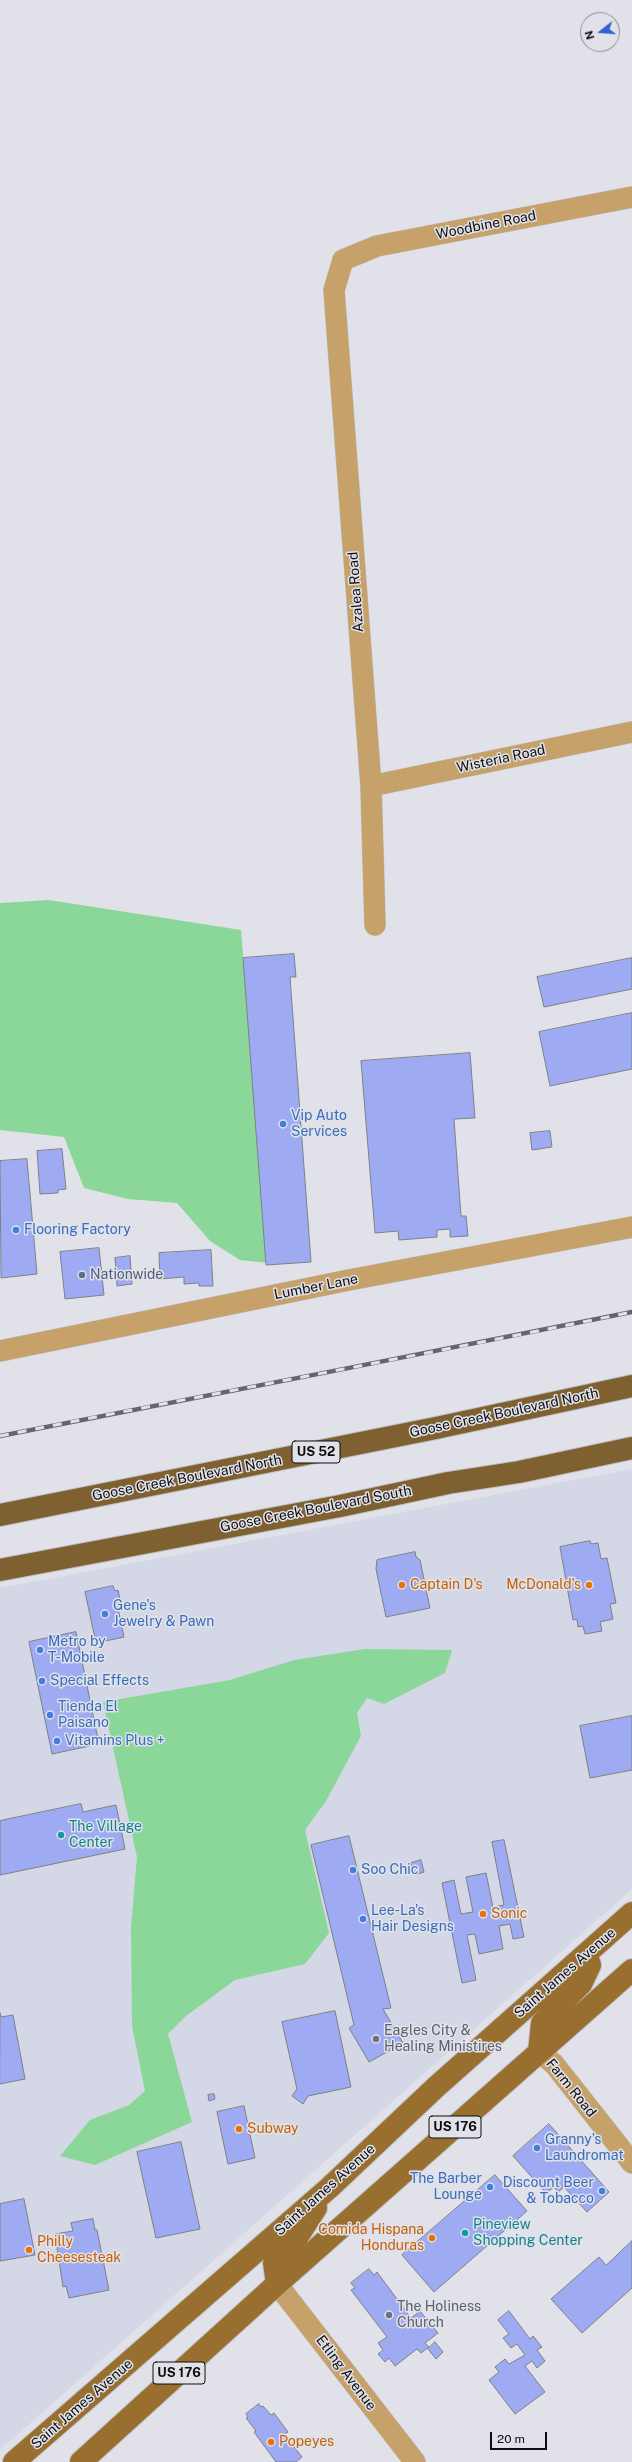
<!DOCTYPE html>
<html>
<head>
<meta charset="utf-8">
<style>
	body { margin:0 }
	#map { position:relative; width:632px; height:2462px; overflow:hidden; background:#e1e2e9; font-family:"Public Sans",sans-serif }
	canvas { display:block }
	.north { position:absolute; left:580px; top:12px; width:40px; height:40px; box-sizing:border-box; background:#e1e2e9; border:1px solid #8c8d92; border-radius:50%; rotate:253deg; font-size:11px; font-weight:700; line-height:16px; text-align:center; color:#0d0d0f }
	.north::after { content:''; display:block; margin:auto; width:14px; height:18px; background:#3361d0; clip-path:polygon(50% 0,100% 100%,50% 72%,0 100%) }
	.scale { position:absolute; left:490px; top:2432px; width:57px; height:18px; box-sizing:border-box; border:2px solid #0d0d0f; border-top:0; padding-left:5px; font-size:12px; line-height:14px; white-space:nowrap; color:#0d0d0f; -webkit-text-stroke:3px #e1e2e9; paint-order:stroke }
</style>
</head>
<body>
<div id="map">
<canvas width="632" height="2462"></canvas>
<div class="north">N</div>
<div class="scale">20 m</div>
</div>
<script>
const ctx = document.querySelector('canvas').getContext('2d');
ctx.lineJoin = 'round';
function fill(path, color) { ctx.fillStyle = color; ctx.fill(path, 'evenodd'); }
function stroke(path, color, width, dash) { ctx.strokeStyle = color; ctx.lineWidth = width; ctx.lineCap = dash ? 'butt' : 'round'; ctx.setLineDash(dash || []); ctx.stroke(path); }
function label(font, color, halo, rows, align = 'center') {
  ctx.font = font + ' "Public Sans",sans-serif'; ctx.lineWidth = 3; ctx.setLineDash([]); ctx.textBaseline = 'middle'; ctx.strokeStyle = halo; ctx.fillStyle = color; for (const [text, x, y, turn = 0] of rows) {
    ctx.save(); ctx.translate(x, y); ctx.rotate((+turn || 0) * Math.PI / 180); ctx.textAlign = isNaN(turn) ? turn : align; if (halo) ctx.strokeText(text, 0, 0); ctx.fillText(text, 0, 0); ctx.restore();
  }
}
const built = new Path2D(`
	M 632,1469 L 632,1889 L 0,2450 L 0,1588 Z`);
const green = new Path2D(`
	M 49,900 L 241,930 L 268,1263 L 240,1260 L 210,1241 L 177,1203 L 128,1199 L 84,1188 L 64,1137 L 0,1130 L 0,903 Z
	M 365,1649 L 452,1650 L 445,1673 L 384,1704 L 367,1698 L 357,1713 L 361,1736 L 326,1801 L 305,1830 L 329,1933 L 305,1964 L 235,1980 L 186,2016 L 168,2034 L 192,2122 L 95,2165 L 60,2156 L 90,2120 L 129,2105 L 145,2091 L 132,2026 L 131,1927 L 137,1857 L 103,1702 L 230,1680 L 294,1660 Z`);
const building = new Path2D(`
	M 294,954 L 296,977 L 290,977 L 311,1262 L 266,1265 L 243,958 Z
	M 632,958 L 632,989 L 544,1007 L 537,977 Z
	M 632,1013 L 632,1069 L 550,1086 L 539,1032 Z
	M 470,1053 L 475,1118 L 454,1119 L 461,1216 L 466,1216 L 468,1236 L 450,1237 L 450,1229 L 437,1230 L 437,1237 L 399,1240 L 398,1231 L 375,1233 L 361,1061 Z
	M 550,1131 L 552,1147 L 532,1150 L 530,1133 Z
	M 62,1149 L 66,1189 L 58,1190 L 58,1193 L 40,1194 L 37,1151 Z
	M 27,1159 L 37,1274 L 1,1278 L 0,1161 Z
	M 99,1248 L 104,1295 L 65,1299 L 60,1252 Z
	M 211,1250 L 213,1286 L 199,1286 L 199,1283 L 184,1284 L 184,1277 L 160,1279 L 159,1253 Z
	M 130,1256 L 132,1284 L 117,1286 L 115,1258 Z
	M 590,1541 L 591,1544 L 598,1543 L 601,1559 L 607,1558 L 616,1603 L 610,1604 L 613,1619 L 600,1622 L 602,1631 L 585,1634 L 583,1626 L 578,1627 L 577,1619 L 573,1620 L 560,1547 Z
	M 415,1552 L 416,1557 L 420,1560 L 430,1608 L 386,1617 L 376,1569 L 377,1560 Z
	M 113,1586 L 115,1591 L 118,1590 L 120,1599 L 116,1599 L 124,1637 L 96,1643 L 85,1592 Z
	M 76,1632 L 99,1744 L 52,1754 L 29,1642 Z
	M 632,1716 L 632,1770 L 590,1778 L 580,1726 Z
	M 81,1804 L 83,1812 L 116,1805 L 125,1849 L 0,1875 L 0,1821 Z
	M 349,1836 L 391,2008 L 383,2009 L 403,2043 L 369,2062 L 349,2028 L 354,2025 L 311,1845 Z
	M 504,1840 L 524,1937 L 513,1939 L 510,1924 L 499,1926 L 503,1949 L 479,1954 L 475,1934 L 467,1935 L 476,1980 L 462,1983 L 442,1883 L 454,1880 L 461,1914 L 473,1912 L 466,1877 L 486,1873 L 493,1907 L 504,1905 L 492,1842 Z
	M 421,1860 L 424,1872 L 414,1875 L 411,1863 Z
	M 335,2011 L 351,2087 L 308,2096 L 303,2104 L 292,2096 L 297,2089 L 282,2022 Z
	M 0,2013 L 1,2017 L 13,2015 L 25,2079 L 0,2084 Z
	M 214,2094 L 215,2099 L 209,2101 L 208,2095 Z
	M 244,2106 L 255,2158 L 228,2164 L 217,2112 Z
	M 549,2124 L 609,2192 L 587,2212 L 564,2187 L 558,2192 L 554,2187 L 546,2193 L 513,2156 Z
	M 181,2142 L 200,2229 L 156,2238 L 137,2152 Z
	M 495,2175 L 527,2211 L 434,2292 L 402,2255 Z
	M 24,2199 L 35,2255 L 0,2261 L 0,2204 Z
	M 93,2219 L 95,2230 L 97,2230 L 109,2290 L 69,2298 L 66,2286 L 63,2287 L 55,2234 L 73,2231 L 71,2223 Z
	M 632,2241 L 632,2288 L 582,2333 L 551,2299 L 599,2257 L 606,2265 Z
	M 369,2269 L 374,2275 L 377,2272 L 411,2318 L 420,2311 L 438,2333 L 425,2343 L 429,2347 L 421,2353 L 417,2349 L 395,2366 L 389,2358 L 385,2362 L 378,2354 L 383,2350 L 378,2343 L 387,2337 L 351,2290 L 355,2288 L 351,2283 Z
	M 509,2311 L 530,2339 L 533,2336 L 542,2347 L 537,2350 L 545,2361 L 537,2368 L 532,2361 L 525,2366 L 545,2392 L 515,2414 L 489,2380 L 499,2372 L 495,2367 L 505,2359 L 509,2364 L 525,2355 L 517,2344 L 511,2348 L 503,2338 L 509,2334 L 498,2320 Z
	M 435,2342 L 443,2352 L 436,2359 L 428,2349 Z
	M 259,2404 L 261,2407 L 263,2406 L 271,2415 L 274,2413 L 288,2432 L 284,2434 L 302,2457 L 296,2462 L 276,2462 L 254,2432 L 256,2431 L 246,2418 L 248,2417 L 246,2414 Z`);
const minor = new Path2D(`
	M 371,786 L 632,732
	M 375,925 L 371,786 L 334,290 L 343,260 L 377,246 L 632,197
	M 0,1351 L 349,1280 L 632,1227
	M 539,2052 L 554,2064 L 632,2163
	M 277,2284 L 415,2462`);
const major = new Path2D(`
	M 539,2052 L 542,2023 L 581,1984 L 590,1965 L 586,1954
	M 277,2284 L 274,2263 L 296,2239 L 316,2208
	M 14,2462 L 329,2188 L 436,2087 L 632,1913
	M 81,2462 L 277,2284 L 632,1970`);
const highway = new Path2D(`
	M 0,1515 L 436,1428 L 632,1386
	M 0,1570 L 340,1506 L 448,1483 L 519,1472 L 632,1448`);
const rail = new Path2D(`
	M 0,1436 C 210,1394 422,1355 632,1312`);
const markers = [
	[283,1124,4,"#3f7fe0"],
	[16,1230,4,"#3f7fe0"],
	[82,1275,4,"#5c6f8a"],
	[402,1585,4,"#e8710a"],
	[589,1585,4,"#e8710a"],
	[105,1614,4,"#3f7fe0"],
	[40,1650,4,"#3f7fe0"],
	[42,1681,4,"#3f7fe0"],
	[50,1715,4,"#3f7fe0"],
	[57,1741,4,"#3f7fe0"],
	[61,1835,4,"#0f9aa8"],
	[353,1870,4,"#3f7fe0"],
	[483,1914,4,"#e8710a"],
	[363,1919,4,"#3f7fe0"],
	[376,2039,4,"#6b7280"],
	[239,2129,4,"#e8710a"],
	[537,2148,4,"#3f7fe0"],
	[490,2187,4,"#3f7fe0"],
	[602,2191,4,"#3f7fe0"],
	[465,2233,4,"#0f9aa8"],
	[432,2238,4,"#e8710a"],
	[29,2250,4,"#e8710a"],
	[389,2315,4,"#6b7280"],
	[271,2442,4,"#e8710a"]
];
const shields = [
	[316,1452,48],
	[455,2127,52],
	[179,2373,52]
];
const shieldNames = [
	["US 52",316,1452],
	["US 176",455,2127],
	["US 176",179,2373]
];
const streetNames = [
	["Woodbine Road",486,225,-11],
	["Azalea Road",356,592,-94],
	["Wisteria Road",501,759,-12],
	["Lumber Lane",316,1287,-11],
	["Goose Creek Boulevard North",504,1413,-12],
	["Goose Creek Boulevard North",187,1478,-11],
	["Goose Creek Boulevard South",316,1509,-11],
	["Saint James Avenue",565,1973,-41],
	["Farm Road",571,2088,51],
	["Saint James Avenue",325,2190,-42],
	["Etling Avenue",346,2373,53],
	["Saint James Avenue",82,2404,-41]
];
const shopNames = [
	["Vip Auto",291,1116],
	["Services",291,1132],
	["Flooring Factory",24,1230],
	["Gene's",113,1606],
	["Jewelry & Pawn",113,1622],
	["Metro by",48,1642],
	["T-Mobile",48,1658],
	["Special Effects",50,1681],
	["Tienda El",58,1707],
	["Paisano",58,1723],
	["Vitamins Plus +",65,1741],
	["Soo Chic",361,1870],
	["Lee-La's",371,1911],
	["Hair Designs",371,1927],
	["Granny's",545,2140],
	["Laundromat",545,2156],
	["The Barber",482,2179,"right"],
	["Lounge",482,2195,"right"],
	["Discount Beer",594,2183,"right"],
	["& Tobacco",594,2199,"right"]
];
const serviceNames = [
	["Nationwide",90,1275]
];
const foodNames = [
	["Captain D's",410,1585],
	["McDonald's",581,1585,"right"],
	["Sonic",491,1914],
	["Subway",247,2129],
	["Comida Hispana",424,2230,"right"],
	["Honduras",424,2246,"right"],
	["Philly",37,2242],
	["Cheesesteak",37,2258],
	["Popeyes",279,2442]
];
const cultureNames = [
	["The Village",69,1827],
	["Center",69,1843],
	["Pineview",473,2225],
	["Shopping Center",473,2241]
];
const worshipNames = [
	["Eagles City &",384,2031],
	["Healing Ministires",384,2047],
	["The Holiness",397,2307],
	["Church",397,2323]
];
fill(built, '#d4d7e5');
fill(green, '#8bd799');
fill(building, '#9eabf2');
stroke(building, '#7e8086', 1);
stroke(minor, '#bfc0c6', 22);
stroke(major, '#bfc0c6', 24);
stroke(highway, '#bfc0c6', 24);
stroke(minor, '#c7a16a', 21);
stroke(major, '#986f2e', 22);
stroke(highway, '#7f6031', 22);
stroke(rail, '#66666a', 4.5);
stroke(rail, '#e1e2e9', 3, [9]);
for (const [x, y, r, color] of markers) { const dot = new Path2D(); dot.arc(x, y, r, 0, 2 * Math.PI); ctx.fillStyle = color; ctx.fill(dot); stroke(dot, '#e1e2e9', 1.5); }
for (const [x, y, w] of shields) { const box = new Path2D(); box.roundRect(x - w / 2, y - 11, w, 22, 3); ctx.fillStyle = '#e1e2e9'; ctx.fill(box); stroke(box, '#0d0d0f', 1); }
label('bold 13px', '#0d0d0f', null, shieldNames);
label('14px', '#0d0d0f', '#e1e2e9', streetNames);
label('14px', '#366cbe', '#e1e2e9', shopNames, 'left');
label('14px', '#4e5e75', '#e1e2e9', serviceNames, 'left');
label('14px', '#c56008', '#e1e2e9', foodNames, 'left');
label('14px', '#0d838f', '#e1e2e9', cultureNames, 'left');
label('14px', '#5b616d', '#e1e2e9', worshipNames, 'left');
</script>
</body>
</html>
